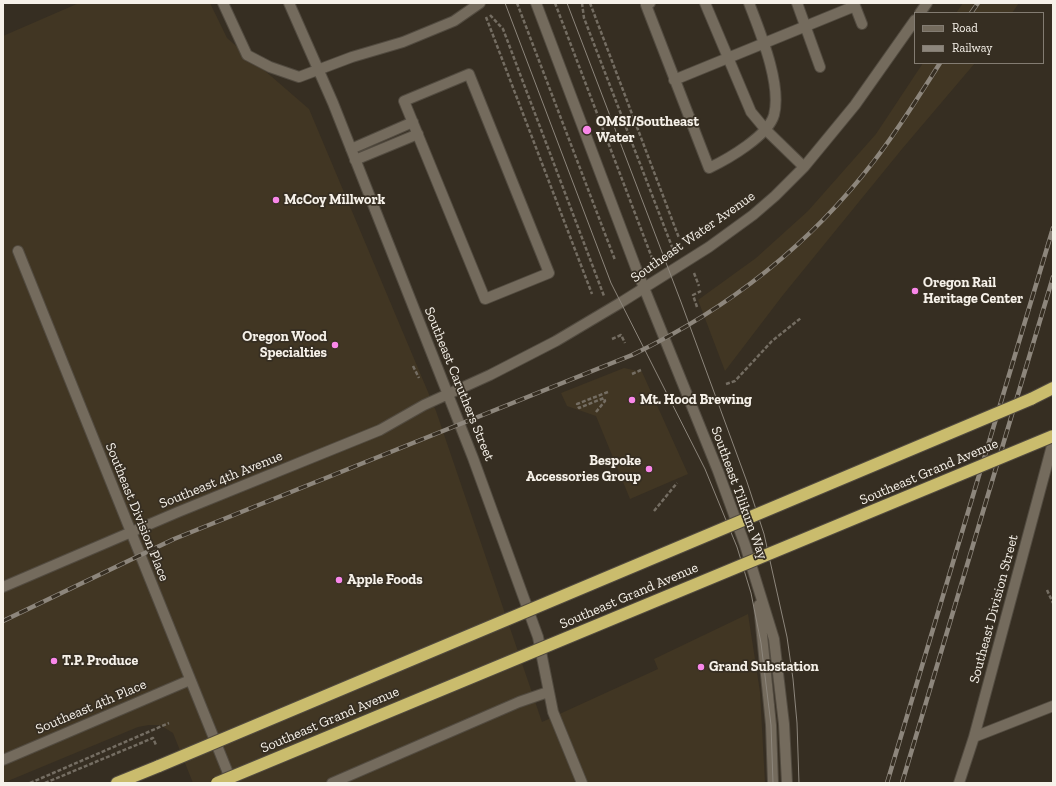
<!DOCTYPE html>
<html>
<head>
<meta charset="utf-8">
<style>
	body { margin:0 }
	#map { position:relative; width:1056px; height:786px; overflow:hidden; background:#362e22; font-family:"Zilla Slab",serif }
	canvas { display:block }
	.frame { position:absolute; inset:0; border:4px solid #f6f1e9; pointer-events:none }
	.legend { position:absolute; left:914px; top:12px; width:130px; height:52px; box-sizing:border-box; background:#362e22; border:1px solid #837c72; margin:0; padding:5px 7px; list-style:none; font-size:12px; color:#f6f1e9 }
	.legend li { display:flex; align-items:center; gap:8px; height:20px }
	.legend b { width:20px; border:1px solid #837c72 }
</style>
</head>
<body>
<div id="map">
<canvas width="1056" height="786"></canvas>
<div class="frame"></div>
<ul class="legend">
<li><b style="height:5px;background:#746b5d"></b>Road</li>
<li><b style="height:5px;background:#8d867c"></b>Railway</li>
</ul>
</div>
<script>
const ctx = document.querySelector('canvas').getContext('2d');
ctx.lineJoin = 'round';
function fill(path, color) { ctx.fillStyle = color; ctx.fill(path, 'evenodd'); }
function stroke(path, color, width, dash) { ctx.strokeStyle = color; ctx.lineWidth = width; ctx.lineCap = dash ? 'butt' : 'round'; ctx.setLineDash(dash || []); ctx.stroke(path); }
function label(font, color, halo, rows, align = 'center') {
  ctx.font = font + ' "Zilla Slab",serif'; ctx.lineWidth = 3.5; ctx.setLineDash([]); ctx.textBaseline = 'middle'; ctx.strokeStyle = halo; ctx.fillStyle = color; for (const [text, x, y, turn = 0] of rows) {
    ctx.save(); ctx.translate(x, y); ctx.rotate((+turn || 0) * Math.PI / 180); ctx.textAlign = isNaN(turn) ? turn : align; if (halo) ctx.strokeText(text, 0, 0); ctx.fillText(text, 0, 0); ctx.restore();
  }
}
const built = new Path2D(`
	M 79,3 L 210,3 L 227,38 L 309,109 L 436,411 L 542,722 L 658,669 L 654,659 L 748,614 L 760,692 L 765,783 L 193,783 L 173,733 L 160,725 L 149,725 L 138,727 L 3,783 L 3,36 Z
	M 963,3 L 1019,3 L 1012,13 L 956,13 Z
	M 923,63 L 975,63 L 902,149 L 783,295 L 725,371 L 698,300 L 756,258 L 808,211 L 876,134 Z
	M 624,368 L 642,372 L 688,474 L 630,499 L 596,416 L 567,406 L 561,393 Z`);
const path = new Path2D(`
	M 517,3 L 615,260
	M 555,3 L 652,258
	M 582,3 L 584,18 L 674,252
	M 590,3 L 679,238
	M 490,15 L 503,29 L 604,296
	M 486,17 L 592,294
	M 694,273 L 699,286
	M 697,307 L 693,295 L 701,291
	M 612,339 L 621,335 L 625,343
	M 413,366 L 419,378
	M 632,374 L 641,370
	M 726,384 L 735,381 L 772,341 L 801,318
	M 596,412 L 605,401 L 604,398 L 579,408 L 577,404 L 608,392
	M 654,511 L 677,483
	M 1047,590 L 1053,603
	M 30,783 L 169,723
	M 45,783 L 153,738 L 156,745`);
const minor = new Path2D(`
	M 223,3 L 247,55 L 270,67 L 299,77 L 352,57 L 403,42 L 454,21 L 480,3
	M 289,3 L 333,103 L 473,458 L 538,637 L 553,712 L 582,783
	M 536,3 L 636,268 L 718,471 L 745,545 L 774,639 L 784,724 L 787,783
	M 650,3 L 646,5 L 709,168 C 728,159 768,136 774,115 C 782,84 760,32 749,3
	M 705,3 L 751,112 L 766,130 L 804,167
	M 797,3 L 820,67
	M 920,13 L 927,3
	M 469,74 L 549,273 L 485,299 L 404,101 Z
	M 674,80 L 855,6 L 862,24
	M 351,149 L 413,122
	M 355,160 L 418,134
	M 18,251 L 232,783
	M 3,587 L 178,512 L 380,430 L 424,405 L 490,375 L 556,341 L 620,303 L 709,247 L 753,215 L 775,196 L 804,167 L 855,105 L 915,20
	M 759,605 L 771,725 L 773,783
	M 974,737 L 1053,706
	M 3,760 L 190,680
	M 332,783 L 519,702 L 548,692
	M 959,783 L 974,737 L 1053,442`);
const highway = new Path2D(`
	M 1031,399 L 1053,388
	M 117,783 L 159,766`);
const tram = new Path2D(`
	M 505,3 L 611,283 L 705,469 L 737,547 L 751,593 L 761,643 L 771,725 L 773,783
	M 567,3 L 681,302 L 747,482 L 764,534 L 787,637 L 793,679 L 797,723 L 799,783`);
const rail = new Path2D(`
	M 971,13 L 978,3
	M 3,621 L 174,539 L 632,355 C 728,309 809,246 874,161 C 898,130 919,96 940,63
	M 887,783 L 1053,228
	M 902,783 L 1053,277`);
const highwayBridge = new Path2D(`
	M 159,766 L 1031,399
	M 217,783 L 1053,436`);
const markers = [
	[587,130,5,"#f987e9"],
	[276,200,4,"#f987e9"],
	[915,291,4,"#f987e9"],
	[335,345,4,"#f987e9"],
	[632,400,4,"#f987e9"],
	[649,469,4,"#f987e9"],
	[339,580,4,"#f987e9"],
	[54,661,4,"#f987e9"],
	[701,667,4,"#f987e9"]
];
const poiNames = [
	["OMSI/Southeast",596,122],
	["Water",596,138],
	["McCoy Millwork",284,200],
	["Oregon Rail",923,283],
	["Heritage Center",923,299],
	["Oregon Wood",327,337,"right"],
	["Specialties",327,353,"right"],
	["Mt. Hood Brewing",640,400],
	["Bespoke",641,461,"right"],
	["Accessories Group",641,477,"right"],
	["Apple Foods",347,580],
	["T.P. Produce",62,661],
	["Grand Substation",709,667]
];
const streetNames = [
	["Southeast Water Avenue",693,237,-35],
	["Southeast Caruthers Street",459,384,68],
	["Southeast Grand Avenue",929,472,-23],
	["Southeast 4th Avenue",221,480,-22],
	["Southeast Tilikum Way",739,493,70],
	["Southeast Division Place",137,512,68],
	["Southeast Grand Avenue",629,596,-23],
	["Southeast Division Street",994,609,-75],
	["Southeast 4th Place",91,707,-23],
	["Southeast Grand Avenue",330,720,-23]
];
fill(built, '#413623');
stroke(minor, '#524b40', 12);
stroke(highway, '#524b40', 14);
stroke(path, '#746d62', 2.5, [4, 2]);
stroke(minor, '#746b5d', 10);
stroke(highway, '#cabc6d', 12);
stroke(tram, '#8d867c', 1);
stroke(rail, '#8d867c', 4.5);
stroke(rail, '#362e22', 3, [9]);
stroke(highwayBridge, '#524b40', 14, []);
stroke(highwayBridge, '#cabc6d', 12);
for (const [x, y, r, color] of markers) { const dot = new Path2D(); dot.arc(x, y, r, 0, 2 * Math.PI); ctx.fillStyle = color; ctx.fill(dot); stroke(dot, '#362e22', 1.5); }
label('bold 14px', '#f6f1e9', '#362e22', poiNames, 'left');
label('14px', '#f6f1e9', '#362e22', streetNames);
</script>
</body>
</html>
